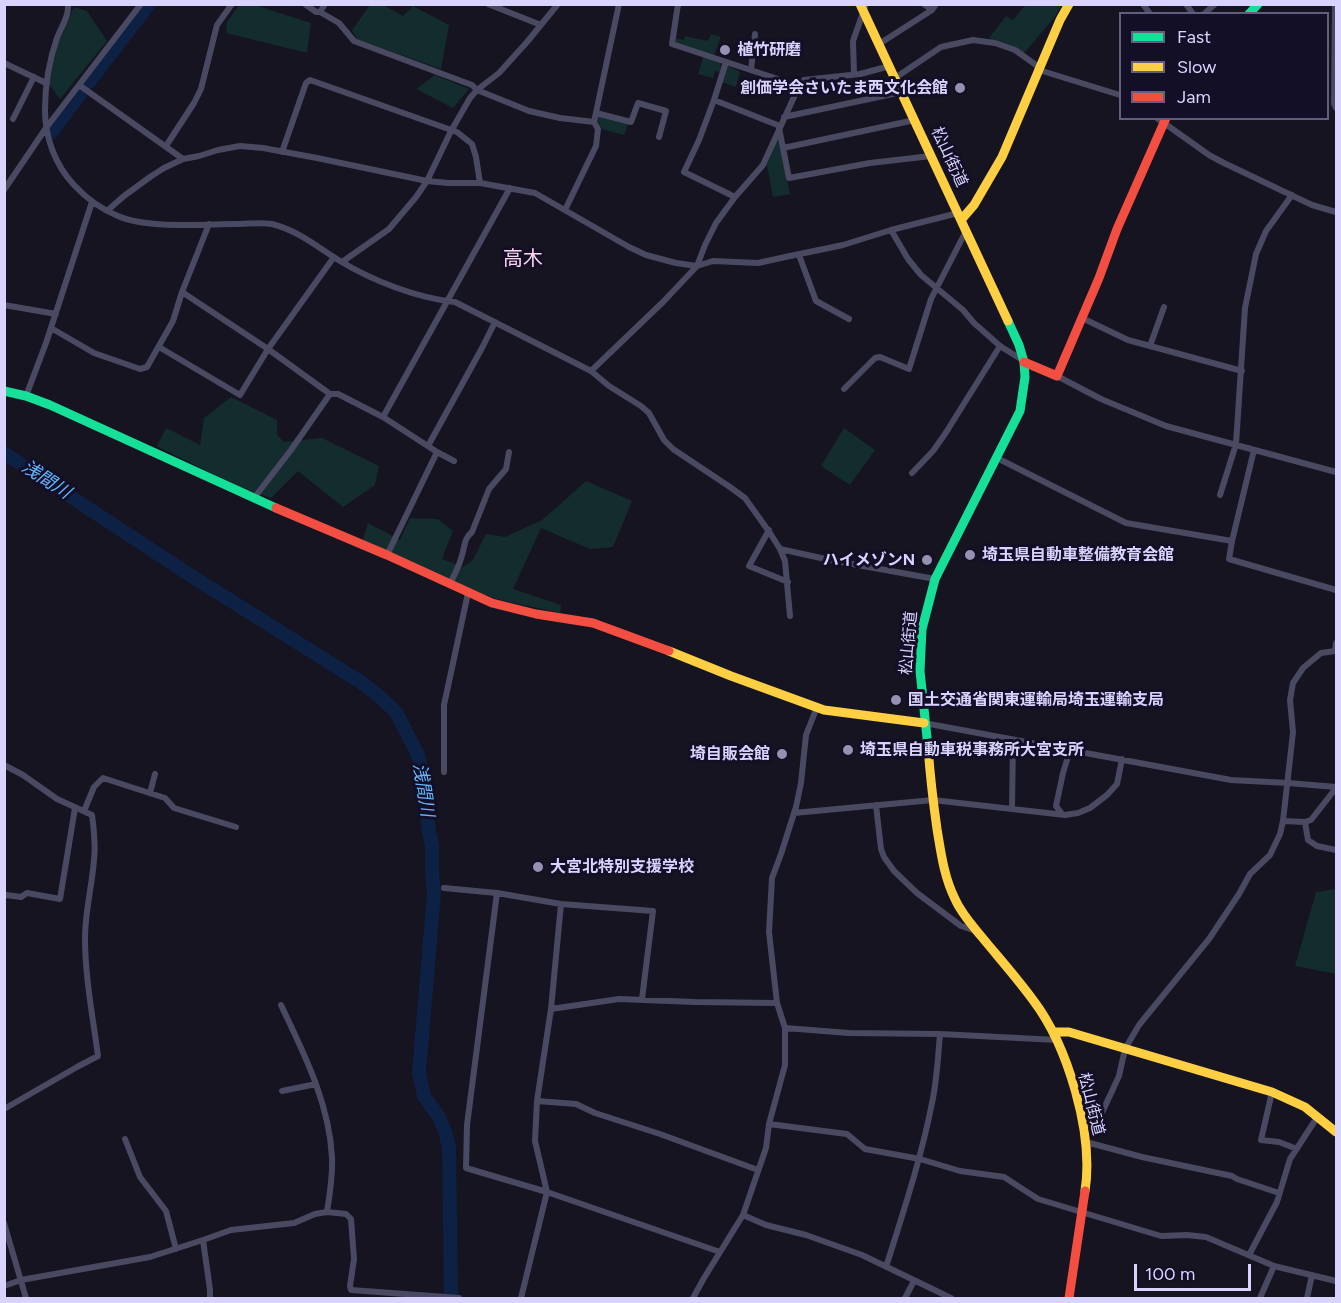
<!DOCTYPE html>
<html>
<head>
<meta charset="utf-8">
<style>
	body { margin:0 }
	#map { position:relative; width:1341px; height:1303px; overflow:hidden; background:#161421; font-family:Figtree,sans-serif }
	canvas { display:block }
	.frame { position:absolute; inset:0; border:6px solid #d9d4ff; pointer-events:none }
	.legend { position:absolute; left:1119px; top:12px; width:210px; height:108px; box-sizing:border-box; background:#130f26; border:2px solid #625e7d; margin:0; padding:8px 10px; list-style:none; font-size:18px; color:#d9d4ff }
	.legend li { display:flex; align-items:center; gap:12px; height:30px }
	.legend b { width:30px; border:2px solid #625e7d }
	.scale { position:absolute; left:1134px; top:1264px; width:117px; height:27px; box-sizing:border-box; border:3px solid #d9d4ff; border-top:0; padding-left:8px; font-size:18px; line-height:21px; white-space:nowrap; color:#d9d4ff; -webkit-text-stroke:4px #130f26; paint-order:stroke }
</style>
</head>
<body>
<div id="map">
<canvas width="1341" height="1303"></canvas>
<div class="frame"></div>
<ul class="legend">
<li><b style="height:8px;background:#16e098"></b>Fast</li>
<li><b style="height:8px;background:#ffcf43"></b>Slow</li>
<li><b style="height:8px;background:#f24e42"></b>Jam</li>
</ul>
<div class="scale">100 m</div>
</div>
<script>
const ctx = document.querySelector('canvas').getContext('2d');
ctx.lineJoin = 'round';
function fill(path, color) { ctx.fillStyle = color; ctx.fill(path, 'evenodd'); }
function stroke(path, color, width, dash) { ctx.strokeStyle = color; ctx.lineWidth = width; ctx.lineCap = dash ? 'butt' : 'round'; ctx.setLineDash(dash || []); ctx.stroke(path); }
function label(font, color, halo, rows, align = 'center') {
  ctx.font = font + ' Figtree,"Noto Sans JP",sans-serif'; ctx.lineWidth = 6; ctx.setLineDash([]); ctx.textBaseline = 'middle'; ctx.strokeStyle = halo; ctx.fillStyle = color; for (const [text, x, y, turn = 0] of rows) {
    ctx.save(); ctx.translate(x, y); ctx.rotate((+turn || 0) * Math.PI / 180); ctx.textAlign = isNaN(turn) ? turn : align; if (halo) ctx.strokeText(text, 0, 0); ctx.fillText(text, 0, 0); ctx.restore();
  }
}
const green = new Path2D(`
	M 239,5 L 255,5 L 311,23 L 307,53 L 226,33 L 227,22 Z
	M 370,5 L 383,5 L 403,16 L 413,6 L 449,25 L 441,69 L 357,39 L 352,30 Z
	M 1025,5 L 1062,5 L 1054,18 L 1024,53 L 1016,48 L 989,38 L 1006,16 L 1013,20 Z
	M 74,7 L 87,11 L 107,41 L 60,99 L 48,83 L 59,40 Z
	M 711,34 L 721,37 L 713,58 L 674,45 L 676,38 L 684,40 L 685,36 L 708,41 Z
	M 703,57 L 719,62 L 721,65 L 720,72 L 715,71 L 713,78 L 698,74 Z
	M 727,65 L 740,72 L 736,87 L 721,82 Z
	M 435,75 L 469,89 L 453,108 L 416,89 Z
	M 595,115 L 629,122 L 624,135 L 602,129 Z
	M 778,135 L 790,194 L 773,197 L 767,165 Z
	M 231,397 L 277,420 L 277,435 L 284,442 L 322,438 L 379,466 L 375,485 L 343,507 L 298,471 L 271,498 L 243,489 L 157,446 L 166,428 L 200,445 L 204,418 Z
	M 844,428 L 875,450 L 850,485 L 821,466 Z
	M 586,481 L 632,501 L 613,547 L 590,549 L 541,528 L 513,589 L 561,605 L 560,613 L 496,599 L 426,572 L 362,542 L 368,523 L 400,540 L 410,518 L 438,519 L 453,531 L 442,559 L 463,567 L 473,560 L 486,534 L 505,537 L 542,520 L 557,507 Z
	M 1336,889 L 1336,974 L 1295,966 L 1316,892 Z`);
const river = new Path2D(`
	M 89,82 L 149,4
	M 51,133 L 80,94
	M 4,453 L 193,577 L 362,683 L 380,697 L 396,712 L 418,755 L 422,770 L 429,832 L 432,845 L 432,874 L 434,893 L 419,1072 L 424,1096 L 439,1117 L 445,1131 L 449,1148 L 451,1298`);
const street = new Path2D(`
	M 68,4 C 69,17 61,27 57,38 C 49,61 45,86 45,110 C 45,137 55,165 74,185 C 86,198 101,209 118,216 C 147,229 204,224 236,224 C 248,224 261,222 272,224 C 297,230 319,248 340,261 C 373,281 417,298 455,302 L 591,371 L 609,386 L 641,406 L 649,413 L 664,440 L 673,449 L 730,487 L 745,498 L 770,533 L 780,549 L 830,560 L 935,579
	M 305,4 L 316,12 L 320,12 L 325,4
	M 488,4 L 541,25
	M 678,4 L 672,44 L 799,86
	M 924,4 L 932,10
	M 1143,4 L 1150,14
	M 1186,4 L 1193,14
	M 1335,4 L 1334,104 L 1336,108
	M 320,12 L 339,23 L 354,41 L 472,85 L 477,90 L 529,111 L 560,118 L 594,122
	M 1204,14 L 1215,4
	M 879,44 L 932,10 L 936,4
	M 4,63 L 46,83
	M 751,70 L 755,34
	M 854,74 L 853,41 L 866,4
	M 895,78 L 941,47 L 973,40 L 995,43 L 1015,50 L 1036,65 L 1039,70 L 1120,95
	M 79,85 L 183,159
	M 714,100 L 726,62
	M 596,113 L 631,122 L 638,103 L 666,111 L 659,137
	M 784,117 L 902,92
	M 1157,118 L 1209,155 L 1224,163 L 1312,205 L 1336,212
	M 13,119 L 34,77
	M 779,128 L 789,178 L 870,163 L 931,156
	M 166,146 L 194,103 L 201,89 L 217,25 L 232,4
	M 783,148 L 915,120
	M 282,152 L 306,83 L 310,80 L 457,132 L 472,144 L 476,157 L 480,183
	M 4,190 L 46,128 L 141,4
	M 735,197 L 684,172 L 699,140 L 714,100 L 780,126
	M 108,210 L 124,196 L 150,177 L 164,168 L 183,159 L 199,156 L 218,150 L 240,146 L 263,148 L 317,158 L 427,181 L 448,183 L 480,183 L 535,193 L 629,247 L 646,255 L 676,263 L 697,266 L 713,261 L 758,263 L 790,256 L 843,245 L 891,230 L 958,213
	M 565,210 L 596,146 L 598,129 L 594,122 L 619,4
	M 891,230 L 908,259 L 921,275 L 963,310 L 974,323 L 1000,346 L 1024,361
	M 799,255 L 816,301 L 849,319
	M 342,262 L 389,229 L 416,197 L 427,181 L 451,131 L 470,98 L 477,90 L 499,73 L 527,42 L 558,4
	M 4,305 L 56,314
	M 1082,318 L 1128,340 L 1242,371
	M 51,328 L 94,353 L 140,369 L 147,367 L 173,321 L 182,292
	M 1150,346 L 1164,307
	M 159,347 L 240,395 L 268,349 L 182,292 L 209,224
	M 591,371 L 663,302 L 697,266 L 705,245 L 716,223 L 735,197 L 763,165 L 799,86 L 804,80 L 860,74 L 890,66
	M 1057,376 L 1101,399 L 1166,426 L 1336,472
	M 844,389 L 875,358 L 880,357 L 909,369 L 931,299 L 966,231
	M 330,394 L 338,394 L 383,417 L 510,188
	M 26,396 L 46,343 L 92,202
	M 383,417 L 437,452 L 387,555
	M 428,446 L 482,348 L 495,322
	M 1254,450 L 1232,541 L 1229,559 L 1336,590
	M 437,452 L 454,461
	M 997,458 L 1126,523 L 1232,541
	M 912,473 L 933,451 L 945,434 L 1000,346
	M 1220,495 L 1236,444 L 1245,308 L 1256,254 L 1266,231 L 1292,195
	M 254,498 L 291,450 L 330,394 L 268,349 L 334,257
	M 769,530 L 749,566 L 788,582
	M 780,549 L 785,561 L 790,616
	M 450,584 C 454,575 460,565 462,555 C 465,546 464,538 472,532 L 489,489 L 506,469 L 509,452
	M 924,723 L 1231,780 L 1288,783 L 1336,787
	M 4,765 L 23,775 L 57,799 L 92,815 C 94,830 96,845 94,860 C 92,886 85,912 85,938 C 85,977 93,1018 98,1056 L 77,1067 L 4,1109
	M 444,772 L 444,705 L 468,593
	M 150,793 L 155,774
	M 876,805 L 881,849 L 884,857 L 894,871 L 917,893 L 961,926 L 976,931
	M 1012,809 L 1065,815 L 1078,813 L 1090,808 L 1107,795 L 1117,784 L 1122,759
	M 84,811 L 94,787 L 103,778 L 165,798 L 174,808 L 236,827
	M 794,813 L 933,800 L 1012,809 L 1013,740
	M 1062,814 L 1056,806 L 1063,773 L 1070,750
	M 1283,821 L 1305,822 L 1311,820 L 1336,788
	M 1305,822 L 1308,840 L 1317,846 L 1336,850
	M 444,888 L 497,893
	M 4,897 L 6,895 L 21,897 L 27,893 L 60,899 L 75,808
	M 642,999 L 653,911 L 561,904 L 497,893 L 467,1125 L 466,1168 L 547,1192 L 720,1252
	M 281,1005 C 304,1054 329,1102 332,1157 C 333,1175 330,1193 327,1212
	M 551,1009 L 561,904
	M 785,1028 L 849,1033 L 940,1034 L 1057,1040
	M 282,1091 L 316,1084
	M 1272,1092 L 1261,1140 L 1279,1142 L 1297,1149
	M 537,1101 L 576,1104 L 595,1113 L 660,1134 L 758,1170
	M 769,1124 L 847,1134 L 865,1149 L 920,1159 L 960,1171 L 1004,1177 L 1038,1199 L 1161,1236 L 1187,1235 L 1206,1237 L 1274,1266 L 1336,1281
	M 1083,1128 L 1100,1117 L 1119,1076 L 1125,1049 L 1139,1025 L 1209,939 L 1239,894 L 1250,874 L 1270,855 L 1280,834 L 1283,821 L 1293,732 L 1290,700 L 1293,683 L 1303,668 L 1321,653 L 1335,651 L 1336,643
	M 125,1139 L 140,1177 L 166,1211 L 176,1249
	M 1086,1142 L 1142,1157 L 1232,1176 L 1237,1179 L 1279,1193
	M 743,1215 L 766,1225 L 806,1235 L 862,1255 L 951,1298
	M 4,1223 L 26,1298
	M 203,1240 L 210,1290 L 210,1298
	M 1249,1255 L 1277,1202 L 1290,1159 L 1318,1116
	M 886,1267 C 903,1213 921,1159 932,1103 C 937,1080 938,1057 940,1034
	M 4,1286 L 21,1280 L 150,1257 L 203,1240 L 231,1230 L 294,1223 L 315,1214 L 327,1212 L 346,1214 L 351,1219 L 354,1259 L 350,1286 L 351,1290 L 459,1298
	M 521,1298 L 547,1192 L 535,1141 L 537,1101 L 551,1009 L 619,999 L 695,1002 L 777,1003
	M 693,1298 L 704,1278 L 743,1215 L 766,1148 L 769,1124 L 785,1065 L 785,1028 L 777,1003 L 769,932 L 772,878 L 781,854 L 796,807 L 801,783 L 806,735 L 817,707
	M 905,1298 L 914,1281
	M 1260,1298 L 1274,1266
	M 1307,1298 L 1312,1275`);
const fast = new Path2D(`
	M 1249,14 L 1258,4
	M 4,391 L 26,396 L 50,405 L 276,508
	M 928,747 L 920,671 L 922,629 L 935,579 L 1020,411 L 1025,377 L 1024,362 L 1019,345 L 1008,321`);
const slow = new Path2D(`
	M 860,4 L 1008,321
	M 961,220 L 974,205 L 1002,157 L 1060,20 L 1069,4
	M 669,651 L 731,676 L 824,710 L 924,723
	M 928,747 C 930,774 933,801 937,829 C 941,853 944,877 955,899 C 961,913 972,925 981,936 C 999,958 1017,978 1033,1000 C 1068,1046 1094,1134 1085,1191
	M 1054,1032 L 1069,1032 L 1272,1092 L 1305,1107 L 1336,1132`);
const jam = new Path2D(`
	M 1024,362 L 1057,376 L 1099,278 L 1117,229 L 1166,118
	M 276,508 L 387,555 L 492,603 L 536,614 L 593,623 L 669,651
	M 1069,1298 L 1085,1191`);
const markers = [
	[725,50,6,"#9591b1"],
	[960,88,6,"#9591b1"],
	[970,555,6,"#9591b1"],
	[927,560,6,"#9591b1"],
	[896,700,6,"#9591b1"],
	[848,750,6,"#9591b1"],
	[782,754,6,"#9591b1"],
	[538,867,6,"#9591b1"]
];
const poiNames = [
	["植竹研磨",737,50],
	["創価学会さいたま西文化会館",948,88,"right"],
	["埼玉県自動車整備教育会館",982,555],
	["ハイメゾンN",915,560,"right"],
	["国土交通省関東運輸局埼玉運輸支局",908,700],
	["埼玉県自動車税事務所大宮支所",860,750],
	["埼自販会館",770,754,"right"],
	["大宮北特別支援学校",550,867]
];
const streetNames = [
	["松山街道",949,157,65],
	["松山街道",909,643,-85],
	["松山街道",1091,1104,76]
];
const waterNames = [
	["浅間川",46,480,33],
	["浅間川",423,790,81]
];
const quarterNames = [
	["高木",523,259]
];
fill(green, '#132c2d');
stroke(river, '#0d2144', 14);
stroke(street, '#4a4962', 6);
stroke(fast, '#16e098', 9);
stroke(slow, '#ffcf43', 9);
stroke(jam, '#f24e42', 9);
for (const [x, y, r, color] of markers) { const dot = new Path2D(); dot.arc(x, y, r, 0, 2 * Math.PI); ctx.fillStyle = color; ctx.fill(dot); stroke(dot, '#130f26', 2); }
label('bold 16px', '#d9d4ff', '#130f26', poiNames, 'left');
label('16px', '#d9d4ff', '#130f26', streetNames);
label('italic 18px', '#62b6ff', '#130f26', waterNames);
label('20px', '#ffd6f0', '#130f26', quarterNames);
</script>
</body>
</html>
